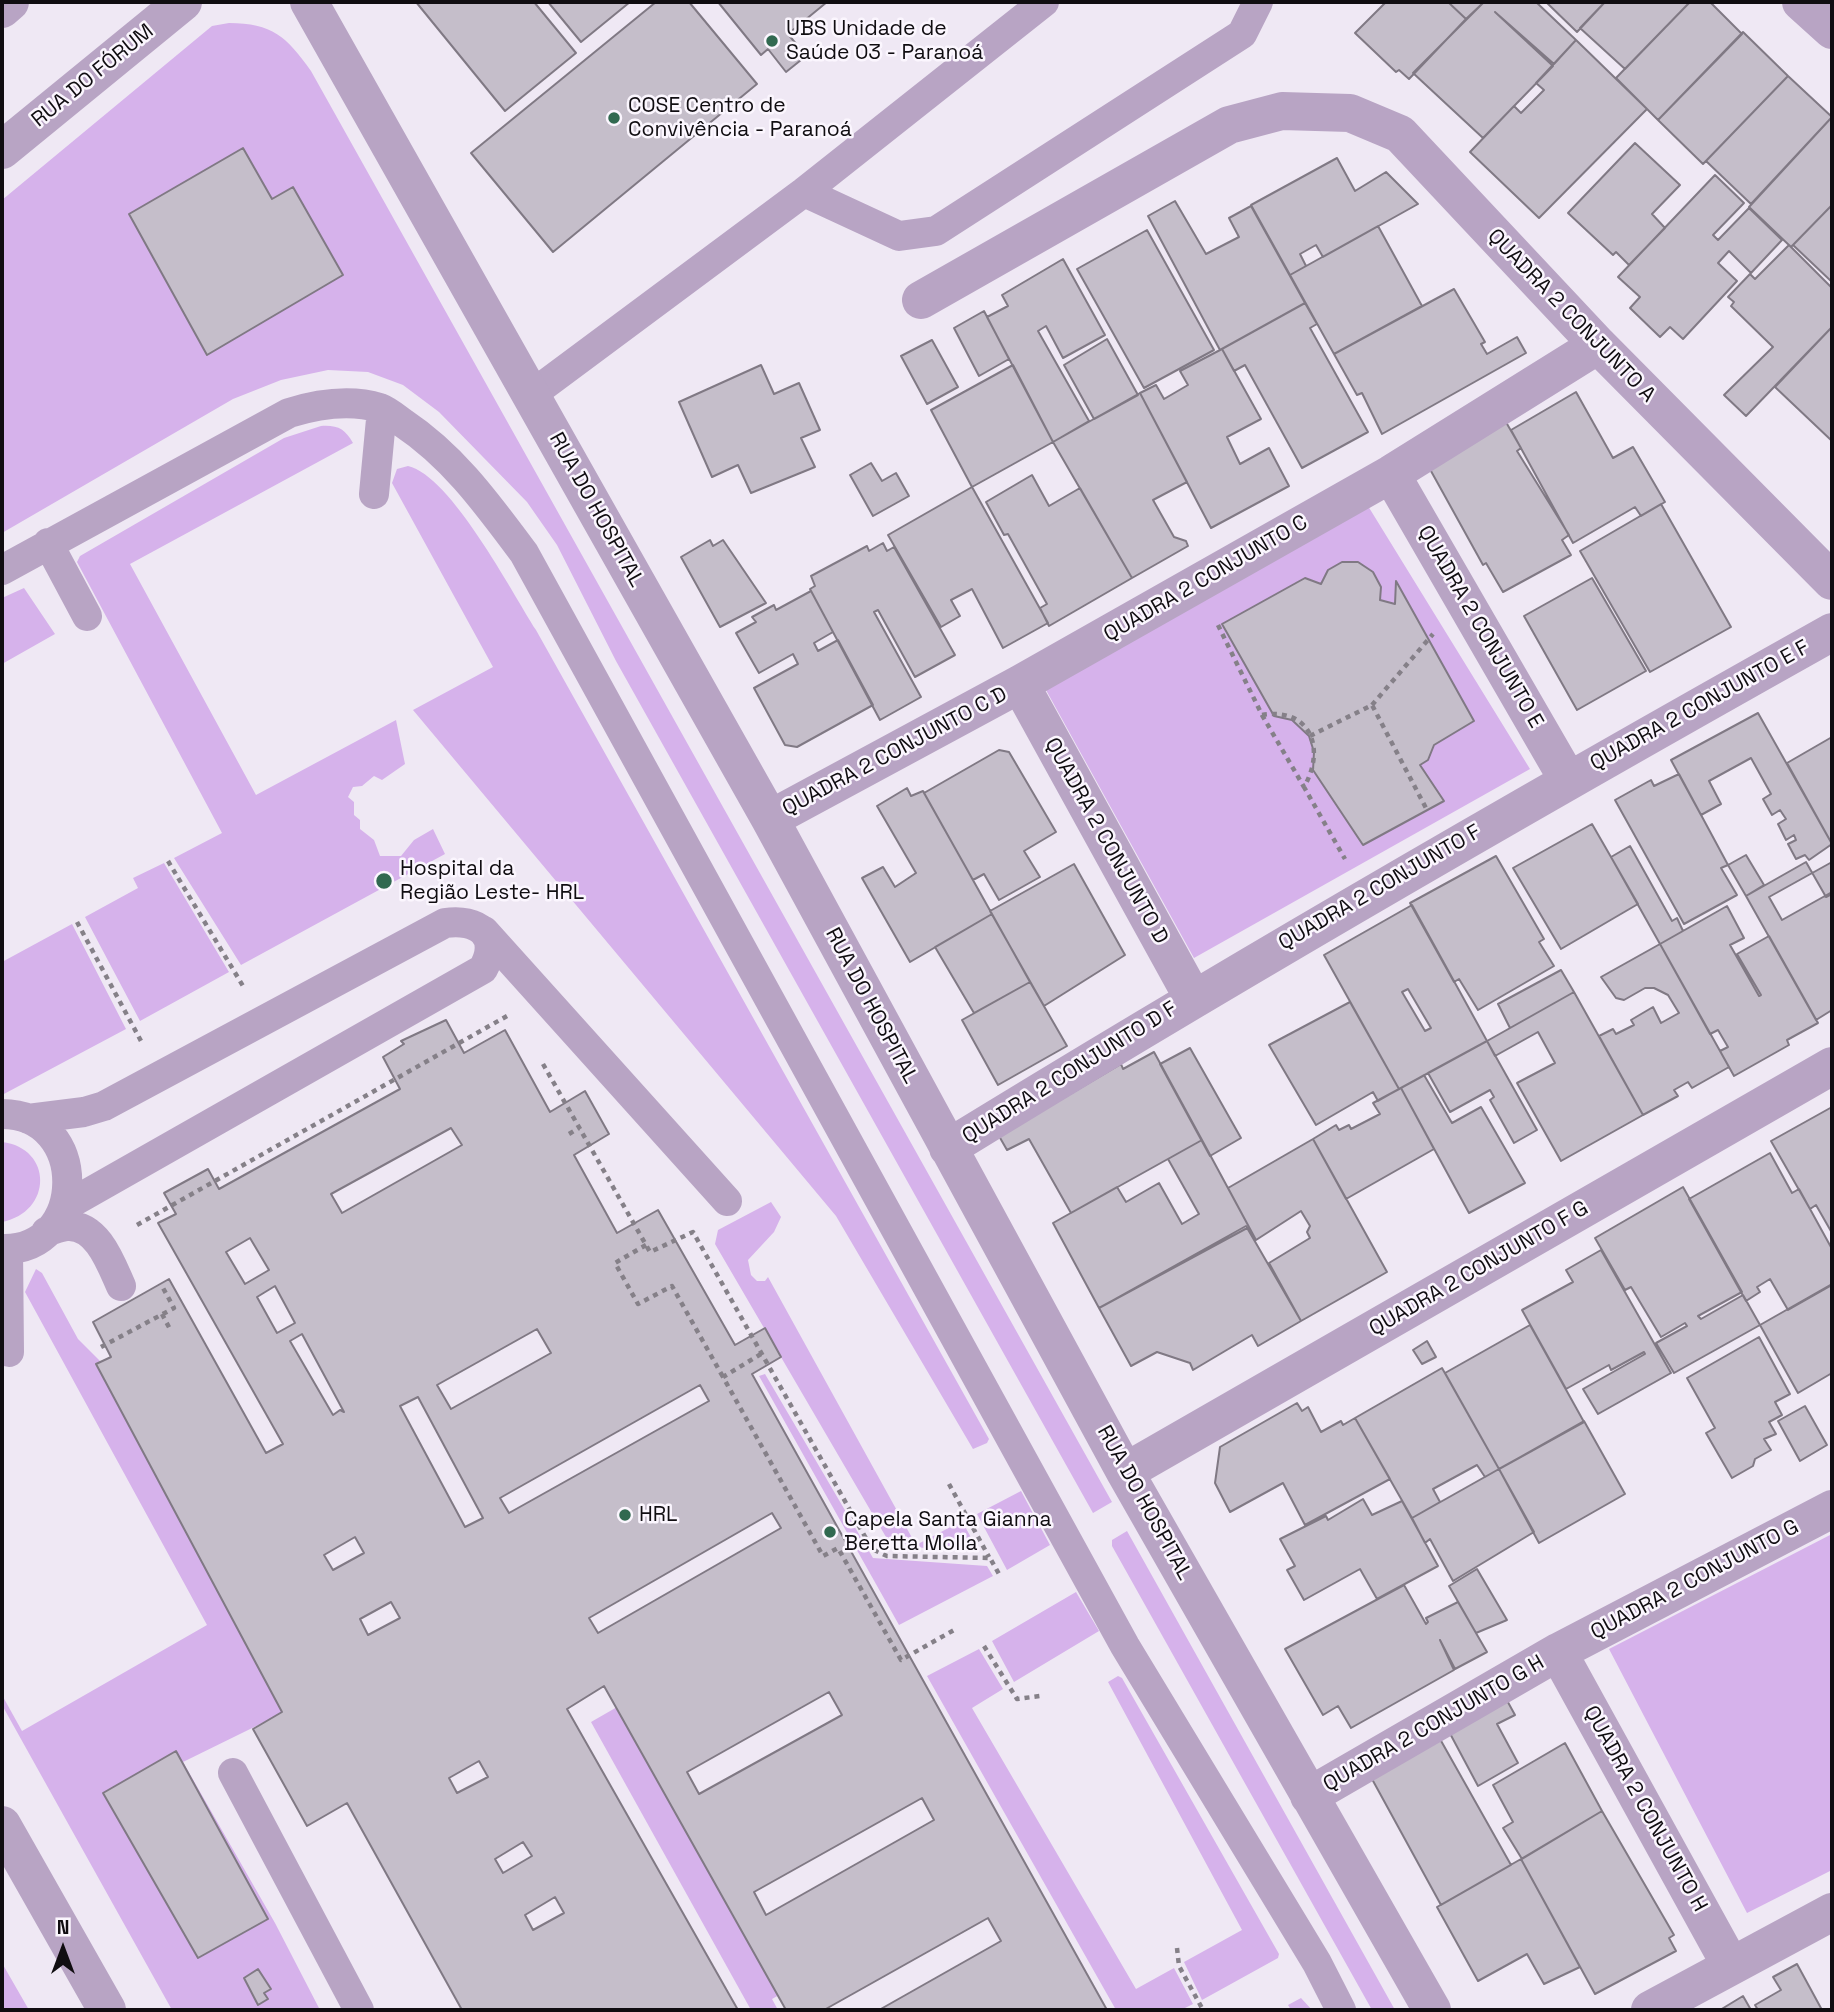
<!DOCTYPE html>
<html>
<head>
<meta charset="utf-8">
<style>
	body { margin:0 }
	#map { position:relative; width:1834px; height:2012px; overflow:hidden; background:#efe8f4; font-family:"Space Grotesk",sans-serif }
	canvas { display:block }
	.frame { position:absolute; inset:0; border:4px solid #100d11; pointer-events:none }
	.north { position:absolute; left:28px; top:1914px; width:70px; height:70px; -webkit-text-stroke:5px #fbf6fe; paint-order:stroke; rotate:0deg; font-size:19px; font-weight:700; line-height:28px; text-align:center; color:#100d11 }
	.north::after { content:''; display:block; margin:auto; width:24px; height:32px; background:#100d11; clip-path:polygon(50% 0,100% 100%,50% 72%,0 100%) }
</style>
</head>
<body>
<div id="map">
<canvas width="1834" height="2012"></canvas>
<div class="frame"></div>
<div class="north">N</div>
</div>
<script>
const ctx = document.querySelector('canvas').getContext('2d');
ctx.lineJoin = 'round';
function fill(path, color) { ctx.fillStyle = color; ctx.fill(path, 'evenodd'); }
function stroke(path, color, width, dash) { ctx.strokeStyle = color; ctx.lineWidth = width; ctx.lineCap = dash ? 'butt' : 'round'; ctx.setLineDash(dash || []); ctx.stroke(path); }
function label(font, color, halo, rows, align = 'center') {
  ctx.font = font + ' "Space Grotesk",sans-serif'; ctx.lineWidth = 5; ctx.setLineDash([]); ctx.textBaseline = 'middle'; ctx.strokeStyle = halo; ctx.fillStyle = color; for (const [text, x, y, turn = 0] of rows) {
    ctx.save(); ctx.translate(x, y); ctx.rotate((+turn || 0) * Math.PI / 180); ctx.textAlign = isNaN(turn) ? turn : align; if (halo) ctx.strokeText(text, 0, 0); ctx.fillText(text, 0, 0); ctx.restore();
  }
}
const green = new Path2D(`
	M 229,23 C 272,23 287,37 311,71 L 1112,1502 L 1093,1513 L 616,661 L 557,545 L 527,502 L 439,412 L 403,385 L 368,372 L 328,370 L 281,380 L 233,399 L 2,533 L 2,200 L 212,26 Z
	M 321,426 C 338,425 345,429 353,443 L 130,564 L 256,795 L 396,720 L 405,764 L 382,780 L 374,776 L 362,786 L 353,787 L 348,797 L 354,802 L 354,815 L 360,820 L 360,829 L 374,840 L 380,856 L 401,856 L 414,840 L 433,829 L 445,854 L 241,965 L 174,858 L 222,833 L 77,562 L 80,556 L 284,438 Z
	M 408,466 C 451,476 511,591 536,630 L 989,1439 L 987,1443 L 973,1449 L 836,1216 L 413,710 L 493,667 L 392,483 L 397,469 Z
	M 1368,506 L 1530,769 L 1194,958 L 1046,690 Z
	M 24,588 L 55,634 L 2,664 L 2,598 Z
	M 164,863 L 229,972 L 140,1021 L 85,917 L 138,888 L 133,878 Z
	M 72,924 L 126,1029 L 2,1095 L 2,962 Z
	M 2,1142 C 53,1148 53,1212 2,1222 Z
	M 771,1202 L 781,1217 L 774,1232 L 748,1260 L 751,1275 L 757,1281 L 765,1281 L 768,1277 L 916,1545 L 962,1521 L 974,1543 C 946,1557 913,1547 886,1537 L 715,1244 L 718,1230 Z
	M 36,1269 L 42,1273 L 78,1339 L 107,1368 L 299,1705 L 183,1762 L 275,1923 L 320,2010 L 172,2010 L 2,1705 L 2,1695 L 22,1731 L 207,1625 L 25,1292 Z
	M 765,1374 L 873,1558 L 987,1566 L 993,1576 L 899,1625 L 759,1376 Z
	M 1021,1491 L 1050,1545 L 1007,1570 L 977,1514 Z
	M 1127,1531 L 1395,2010 L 1372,2010 L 1112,1546 L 1112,1540 Z
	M 1832,1534 L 1832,1870 L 1747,1913 L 1609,1649 Z
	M 1076,1592 L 1099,1631 L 1014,1682 L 992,1641 Z
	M 979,1649 L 1003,1689 L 972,1708 L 1136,1989 L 1174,1968 L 1193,2004 L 1181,2010 L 1116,2010 L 927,1676 Z
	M 1118,1676 L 1122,1678 L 1279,1954 L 1278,1958 L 1202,2000 L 1184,1962 L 1242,1930 L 1108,1682 Z
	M 631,1699 L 790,1989 L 772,1999 L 778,2010 L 751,2010 L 591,1722 Z
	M 2,1963 L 29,2010 L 2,2010 Z
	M 1301,1998 L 1312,2010 L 1291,2010 L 1288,2005 Z`);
const building = new Path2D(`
	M 416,2 L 534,2 L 576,53 L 505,111 Z
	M 548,2 L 630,2 L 581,42 Z
	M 656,2 L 689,2 L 757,84 L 553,252 L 471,153 Z
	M 718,2 L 827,2 L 788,34 L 806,56 L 786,72 L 768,49 L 761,55 Z
	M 1386,2 L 1448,2 L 1466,19 L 1409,79 L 1399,70 L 1396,72 L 1355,33 Z
	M 1448,2 L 1484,2 L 1466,19 Z
	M 1484,2 L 1536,2 L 1576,40 L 1554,64 L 1495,12 L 1553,66 L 1483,138 L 1413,73 Z
	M 1546,2 L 1605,2 L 1577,32 Z
	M 1605,2 L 1690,2 L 1625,69 L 1580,28 Z
	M 1690,2 L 1710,2 L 1742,34 L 1658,120 L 1616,78 Z
	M 1743,32 L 1788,76 L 1703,164 L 1658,120 Z
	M 1576,40 L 1647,109 L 1539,218 L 1470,152 L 1514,106 L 1521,113 L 1544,90 L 1536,83 Z
	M 1788,76 L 1832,117 L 1751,204 L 1706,161 Z
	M 1832,117 L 1832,205 L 1791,247 L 1749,207 Z
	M 1635,143 L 1680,185 L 1652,214 L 1665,228 L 1629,265 L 1616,252 L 1613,255 L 1568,213 Z
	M 243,148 L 272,199 L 293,187 L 343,275 L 207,355 L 129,214 Z
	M 1337,158 L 1355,191 L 1386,172 L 1418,204 L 1323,257 L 1316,245 L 1300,254 L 1306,266 L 1290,275 L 1251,205 Z
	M 1715,175 L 1744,203 L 1713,235 L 1718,240 L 1749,208 L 1782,240 L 1751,273 L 1729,251 L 1718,263 L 1737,281 L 1683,339 L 1670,327 L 1660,337 L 1630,308 L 1640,297 L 1618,277 Z
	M 1175,201 L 1206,254 L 1239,237 L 1229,218 L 1251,206 L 1305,303 L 1220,350 L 1148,216 Z
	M 1832,205 L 1832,282 L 1793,245 Z
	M 1378,226 L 1422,306 L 1334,354 L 1290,275 Z
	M 1147,230 L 1214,350 L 1144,388 L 1077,269 Z
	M 1789,245 L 1832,288 L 1832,327 L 1746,416 L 1724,395 L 1773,347 L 1731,306 L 1734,302 L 1728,297 L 1750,274 L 1755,279 Z
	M 1063,259 L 1105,335 L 1063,358 L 1046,326 L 1038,331 L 1089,421 L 1053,442 L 987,317 L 1008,306 L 1002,295 Z
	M 1454,289 L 1485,342 L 1481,344 L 1487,354 L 1517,337 L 1526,353 L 1382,434 L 1362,393 L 1357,395 L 1334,354 Z
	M 1305,303 L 1317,324 L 1310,328 L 1368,432 L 1302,468 L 1245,365 L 1234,371 L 1222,349 Z
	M 984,311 L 1009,359 L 979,376 L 954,328 Z
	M 1832,327 L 1832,441 L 1775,387 Z
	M 1107,339 L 1138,395 L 1094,419 L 1064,365 Z
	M 932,340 L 958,387 L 927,404 L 901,356 Z
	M 1222,349 L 1261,419 L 1227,437 L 1240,464 L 1269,448 L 1289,486 L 1211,528 L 1140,393 L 1156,385 L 1164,399 L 1188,385 L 1180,371 Z
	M 761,365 L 774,394 L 799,383 L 820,430 L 801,438 L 815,467 L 751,493 L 738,465 L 712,477 L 679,402 Z
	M 1013,365 L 1053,442 L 972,487 L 931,410 Z
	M 1576,392 L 1613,458 L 1633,447 L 1665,502 L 1641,516 L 1635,507 L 1573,543 L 1511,430 Z
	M 1140,393 L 1187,482 L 1153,500 L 1174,537 L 1186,541 L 1188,546 L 1132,578 L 1053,442 Z
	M 1503,417 L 1521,448 L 1517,451 L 1569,535 L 1562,540 L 1571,555 L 1503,592 L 1486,563 L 1483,565 L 1426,462 Z
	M 871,463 L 882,481 L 896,473 L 909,496 L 873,516 L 850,475 Z
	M 1032,475 L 1049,506 L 1080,488 L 1132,578 L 1049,626 L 1040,608 L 1047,604 L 1008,534 L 1004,535 L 986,502 Z
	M 972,487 L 1048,623 L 1003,648 L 972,589 L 951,600 L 960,616 L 941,627 L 888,535 Z
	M 1661,504 L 1731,627 L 1650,672 L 1580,551 Z
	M 710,540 L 713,546 L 723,540 L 766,603 L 720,627 L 681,557 Z
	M 883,543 L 887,551 L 894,547 L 955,655 L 915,677 L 878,610 L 874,612 L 921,697 L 880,720 L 810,589 L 815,586 L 811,576 L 867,546 L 869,551 Z
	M 1342,562 L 1358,562 L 1373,572 L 1381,587 L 1380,600 L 1395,604 L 1396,581 L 1474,721 L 1434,745 L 1428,760 L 1420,765 L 1444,801 L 1363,845 L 1313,770 L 1314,752 L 1309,736 L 1292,720 L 1274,716 L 1222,624 L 1305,578 L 1321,584 L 1328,570 Z
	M 1592,578 L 1646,671 L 1577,710 L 1524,616 Z
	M 811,591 L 833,632 L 814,643 L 818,651 L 838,640 L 873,705 L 797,747 L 785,745 L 754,688 L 798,664 L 793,654 L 759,673 L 736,633 L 756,622 L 752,617 L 774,605 L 776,610 Z
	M 1758,713 L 1832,844 L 1809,860 L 1805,855 L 1796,859 L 1788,844 L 1796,840 L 1794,835 L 1786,840 L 1778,824 L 1786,819 L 1780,810 L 1772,815 L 1763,799 L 1771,794 L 1751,758 L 1709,781 L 1721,804 L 1701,815 L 1671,760 Z
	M 1832,737 L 1832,844 L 1787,763 Z
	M 999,750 L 1009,752 L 1056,832 L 1024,851 L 1040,877 L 999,900 L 984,874 L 973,880 L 924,793 Z
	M 1679,774 L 1728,865 L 1721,868 L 1737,895 L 1684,924 L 1615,800 L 1651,780 L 1654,786 Z
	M 907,788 L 911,796 L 923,791 L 992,914 L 910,962 L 862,878 L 883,867 L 895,887 L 916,873 L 877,806 Z
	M 1592,824 L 1638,904 L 1561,949 L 1513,868 Z
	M 1630,846 L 1672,921 L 1677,918 L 1683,931 L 1660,944 L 1611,857 Z
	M 1746,855 L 1764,885 L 1746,896 L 1728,865 Z
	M 1496,856 L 1544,939 L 1539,942 L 1554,966 L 1478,1010 L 1459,979 L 1454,982 L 1410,903 Z
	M 1806,862 L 1826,897 L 1832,894 L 1832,1010 L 1816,1020 L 1746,896 Z
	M 1832,862 L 1832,892 L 1782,920 L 1769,897 Z
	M 1074,864 L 1125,955 L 1044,1006 L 990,911 Z
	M 1412,905 L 1487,1041 L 1399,1089 L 1324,955 ZM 1408,989 L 1431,1028 L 1425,1031 L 1402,992 Z
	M 1727,906 L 1744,938 L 1730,945 L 1759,996 L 1761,995 L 1737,954 L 1769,936 L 1818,1023 L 1787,1040 L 1789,1045 L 1734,1076 L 1720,1051 L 1728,1047 L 1718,1030 L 1710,1034 L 1660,944 Z
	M 992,914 L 1030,982 L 974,1013 L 935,947 Z
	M 1660,944 L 1729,1067 L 1692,1088 L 1688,1082 L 1674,1090 L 1678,1096 L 1643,1115 L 1599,1036 L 1613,1029 L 1616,1034 L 1634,1025 L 1631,1020 L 1653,1007 L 1661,1023 L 1679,1013 L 1668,995 L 1654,988 L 1645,988 L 1624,1000 L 1616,998 L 1601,977 Z
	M 1561,970 L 1574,992 L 1510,1028 L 1498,1004 Z
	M 1030,982 L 1067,1046 L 998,1085 L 962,1020 Z
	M 1574,992 L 1643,1115 L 1561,1161 L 1517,1083 L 1555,1063 L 1538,1032 L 1495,1056 L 1487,1041 Z
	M 1350,1002 L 1399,1089 L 1378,1101 L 1373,1092 L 1316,1125 L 1269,1045 Z
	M 446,1020 L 464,1053 L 505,1030 L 550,1112 L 585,1091 L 609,1134 L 574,1155 L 617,1233 L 658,1210 L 735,1345 L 765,1328 L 781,1357 L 752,1374 L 1107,2010 L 879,2010 L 1001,1941 L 988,1918 L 824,2010 L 786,2010 L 604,1686 L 567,1709 L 738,2010 L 462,2010 L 347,1803 L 307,1826 L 253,1729 L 282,1712 L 96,1364 L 111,1357 L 93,1322 L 169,1279 L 266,1453 L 283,1444 L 158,1223 L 176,1214 L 164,1193 L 208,1169 L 219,1189 L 400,1089 L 383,1057 L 404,1044 L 401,1041 ZM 451,1128 L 462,1145 L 342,1213 L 331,1194 ZM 250,1238 L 269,1270 L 245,1284 L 226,1252 ZM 275,1286 L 295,1323 L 277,1333 L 257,1297 ZM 537,1329 L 551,1353 L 451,1409 L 437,1385 ZM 302,1334 L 344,1412 L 340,1410 L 333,1415 L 290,1341 ZM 700,1385 L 709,1401 L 509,1513 L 500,1498 ZM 418,1397 L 483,1518 L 465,1527 L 400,1406 ZM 772,1513 L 781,1528 L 598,1633 L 589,1618 ZM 355,1537 L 364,1553 L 333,1570 L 324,1555 ZM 391,1602 L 400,1618 L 368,1635 L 360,1619 ZM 829,1692 L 842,1715 L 699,1794 L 687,1772 ZM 479,1761 L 488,1777 L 457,1793 L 449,1778 ZM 922,1798 L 934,1820 L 766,1915 L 754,1892 ZM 523,1842 L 532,1856 L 503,1873 L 495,1859 ZM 555,1897 L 564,1913 L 533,1930 L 525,1915 Z
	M 1487,1041 L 1537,1130 L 1514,1143 L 1490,1100 L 1494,1097 L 1490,1090 L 1450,1112 L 1428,1073 Z
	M 1190,1048 L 1241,1138 L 1210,1156 L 1160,1064 Z
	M 1154,1052 L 1202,1140 L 1071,1213 L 1029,1139 L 1007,1150 L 999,1136 L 1121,1064 L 1123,1069 Z
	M 1424,1075 L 1452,1123 L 1481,1107 L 1525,1183 L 1469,1213 L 1401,1088 Z
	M 1401,1088 L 1434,1149 L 1346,1199 L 1313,1139 L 1336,1125 L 1339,1130 L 1349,1125 L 1351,1129 L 1380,1114 L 1373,1103 Z
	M 1832,1107 L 1832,1233 L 1816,1205 L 1810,1209 L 1771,1141 Z
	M 1313,1139 L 1387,1272 L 1301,1321 L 1269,1263 L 1310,1238 L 1307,1232 L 1310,1226 L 1301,1211 L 1256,1240 L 1228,1188 Z
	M 1202,1140 L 1249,1227 L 1099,1308 L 1053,1223 L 1117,1187 L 1126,1202 L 1159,1183 L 1182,1224 L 1199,1214 L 1168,1159 Z
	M 1770,1153 L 1792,1193 L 1799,1189 L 1832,1249 L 1832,1285 L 1788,1310 L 1770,1279 L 1757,1287 L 1760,1292 L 1746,1301 L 1689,1199 Z
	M 1683,1187 L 1742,1292 L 1698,1316 L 1701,1319 L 1743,1295 L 1760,1325 L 1674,1373 L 1656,1343 L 1687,1326 L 1685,1323 L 1661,1337 L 1631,1287 L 1625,1290 L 1595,1238 Z
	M 1246,1226 L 1301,1321 L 1258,1346 L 1252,1335 L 1193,1370 L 1190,1363 L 1157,1352 L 1131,1366 L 1099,1308 Z
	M 1601,1250 L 1671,1373 L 1598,1414 L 1583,1389 L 1645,1354 L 1644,1352 L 1611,1370 L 1609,1365 L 1566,1389 L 1522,1310 L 1573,1282 L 1566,1270 Z
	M 1832,1284 L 1832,1373 L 1798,1393 L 1760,1325 Z
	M 1530,1325 L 1584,1422 L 1499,1469 L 1445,1373 Z
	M 1759,1337 L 1790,1394 L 1775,1402 L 1782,1415 L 1769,1422 L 1776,1434 L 1764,1439 L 1771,1450 L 1755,1459 L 1753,1466 L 1732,1478 L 1706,1433 L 1715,1428 L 1687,1378 Z
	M 1427,1341 L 1436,1357 L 1422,1364 L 1413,1350 Z
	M 1442,1368 L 1499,1469 L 1485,1477 L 1477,1465 L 1433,1489 L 1440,1502 L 1412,1518 L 1355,1418 Z
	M 1297,1403 L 1302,1411 L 1308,1407 L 1321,1432 L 1341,1421 L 1343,1425 L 1355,1418 L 1390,1479 L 1305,1525 L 1283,1483 L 1230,1512 L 1215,1483 L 1220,1447 Z
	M 1805,1406 L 1827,1445 L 1800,1461 L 1778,1421 Z
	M 1584,1421 L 1625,1494 L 1539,1543 L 1499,1469 Z
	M 1499,1469 L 1534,1532 L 1453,1581 L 1430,1539 L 1425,1543 L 1412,1518 Z
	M 1363,1499 L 1372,1515 L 1402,1501 L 1438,1566 L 1377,1599 L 1360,1569 L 1304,1600 L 1287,1570 L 1295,1566 L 1280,1539 L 1326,1516 L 1328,1520 Z
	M 1477,1569 L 1507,1620 L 1476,1633 L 1449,1586 Z
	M 1404,1585 L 1426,1624 L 1428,1622 L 1426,1618 L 1458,1602 L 1487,1652 L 1455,1669 L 1440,1640 L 1454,1670 L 1351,1728 L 1338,1706 L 1323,1715 L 1285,1649 Z
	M 1504,1695 L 1515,1715 L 1497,1724 L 1518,1763 L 1478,1786 L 1446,1726 Z
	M 1440,1739 L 1511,1865 L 1441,1905 L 1372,1779 Z
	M 1565,1743 L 1602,1811 L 1522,1859 L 1503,1828 L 1513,1822 L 1493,1785 Z
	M 176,1751 L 268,1919 L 198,1958 L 103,1793 Z
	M 1602,1811 L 1674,1935 L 1669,1938 L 1676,1951 L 1595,1994 L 1521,1859 Z
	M 1521,1859 L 1580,1967 L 1544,1984 L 1527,1954 L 1478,1981 L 1437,1907 Z
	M 1797,1964 L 1822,2010 L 1758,2010 L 1755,2005 L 1781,1990 L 1773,1977 Z
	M 258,1969 L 271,1989 L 264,1993 L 268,1999 L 258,2005 L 244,1978 Z
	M 1743,1996 L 1751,2010 L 1720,2010 Z`);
const path = new Path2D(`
	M 1218,625 L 1262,715 C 1311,707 1326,749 1304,787 L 1345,859
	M 1372,705 L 1433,634
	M 1262,715 L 1304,787
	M 1310,736 L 1372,705 L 1427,810
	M 168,861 L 243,986
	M 77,922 L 141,1041
	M 543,1064 L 650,1252 L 693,1232 L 872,1549 L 887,1556 L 990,1558 L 999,1574
	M 569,1134 L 579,1128
	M 137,1225 L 507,1016
	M 646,1245 L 615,1263 L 638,1304 L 672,1286 L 723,1377
	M 162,1314 L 171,1331
	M 101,1347 L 174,1308 L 163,1288
	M 761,1354 L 723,1377 L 823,1556 L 838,1548 L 901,1660 L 954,1630
	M 949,1484 L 989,1557
	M 984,1646 L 1017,1699 L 1040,1696
	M 1177,1948 L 1179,1966 L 1203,2010`);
const service = new Path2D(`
	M 804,192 L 899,236 L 936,231 L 1242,34 L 1258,2
	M 531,395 L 804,192 L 1044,2
	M 374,494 L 382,409
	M 48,543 L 87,616
	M 2,570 L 289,413 C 318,404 350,399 380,408 C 388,411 396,418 403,423 C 454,457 488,505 524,553 L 1125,1646 L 1317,1963 L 1341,2010
	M 484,931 L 727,1201
	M 2,1114 C 90,1114 88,1252 2,1249
	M 28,1119 L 84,1112 L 104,1106 L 445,923 C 477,918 502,935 483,969 L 64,1207
	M 46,1232 C 53,1230 61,1226 68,1226 C 98,1225 111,1264 121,1286
	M 8,1249 L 9,1352
	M 233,1773 L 359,2010`);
const minor = new Path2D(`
	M 309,2 L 770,819 L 1125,1472 L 1432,2010
	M 921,300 L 1229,125 L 1282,111 L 1350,113 L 1400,134 L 1598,345 L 1832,581
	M 1391,474 L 1568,780
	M 1020,684 L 1193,998
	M 770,819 L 1020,684 L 1391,474 L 1598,345
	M 948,1148 C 1239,969 1534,799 1832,632
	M 1125,1472 L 1832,1066
	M 1558,1652 L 1731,1966
	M 1309,1796 L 1558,1652 L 1832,1509
	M 1650,2010 L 1832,1912`);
const tertiary = new Path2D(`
	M 1801,2 L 1832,30
	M 2,9 L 10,2
	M 2,150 L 183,2
	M 2,1825 L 107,2010`);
const markers = [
	[772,41,7,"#316950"],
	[614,118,7,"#316950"],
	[384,881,9,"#316950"],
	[625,1515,7,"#316950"],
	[830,1532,7,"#316950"]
];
const poiNames = [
	["UBS Unidade de",786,29],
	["Saúde 03 - Paranoá",786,53],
	["COSE Centro de",628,106],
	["Convivência - Paranoá",628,130],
	["Hospital da",400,869],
	["Região Leste- HRL",400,893],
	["HRL",639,1515],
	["Capela Santa Gianna",844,1520],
	["Beretta Molla",844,1544]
];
const streetNames = [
	["RUA DO FÓRUM",93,76,-39],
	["QUADRA 2 CONJUNTO A",1571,316,46],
	["RUA DO HOSPITAL",596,510,61],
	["QUADRA 2 CONJUNTO C",1206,579,-30],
	["QUADRA 2 CONJUNTO E",1480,627,60],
	["QUADRA 2 CONJUNTO E F",1700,706,-29],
	["QUADRA 2 CONJUNTO C D",895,752,-28],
	["QUADRA 2 CONJUNTO D",1106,841,61],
	["QUADRA 2 CONJUNTO F",1380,888,-30],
	["RUA DO HOSPITAL",871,1006,62],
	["QUADRA 2 CONJUNTO D F",1070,1073,-32],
	["QUADRA 2 CONJUNTO F G",1479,1269,-30],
	["RUA DO HOSPITAL",1144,1503,61],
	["QUADRA 2 CONJUNTO G",1695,1580,-28],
	["QUADRA 2 CONJUNTO G H",1434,1724,-30],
	["QUADRA 2 CONJUNTO H",1645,1809,61]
];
fill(green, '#d6b2eb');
fill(building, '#c5beca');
stroke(building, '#807984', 2);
stroke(path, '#858088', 4.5, [5, 5]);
stroke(service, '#b8a4c4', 30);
stroke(minor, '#b8a4c4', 38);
stroke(tertiary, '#b8a4c4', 38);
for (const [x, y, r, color] of markers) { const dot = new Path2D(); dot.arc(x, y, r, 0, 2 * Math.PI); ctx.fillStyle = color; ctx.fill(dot); stroke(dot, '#fbf6fe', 2.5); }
label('21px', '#100d11', '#fbf6fe', poiNames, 'left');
label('21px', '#100d11', '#fbf6fe', streetNames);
</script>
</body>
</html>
